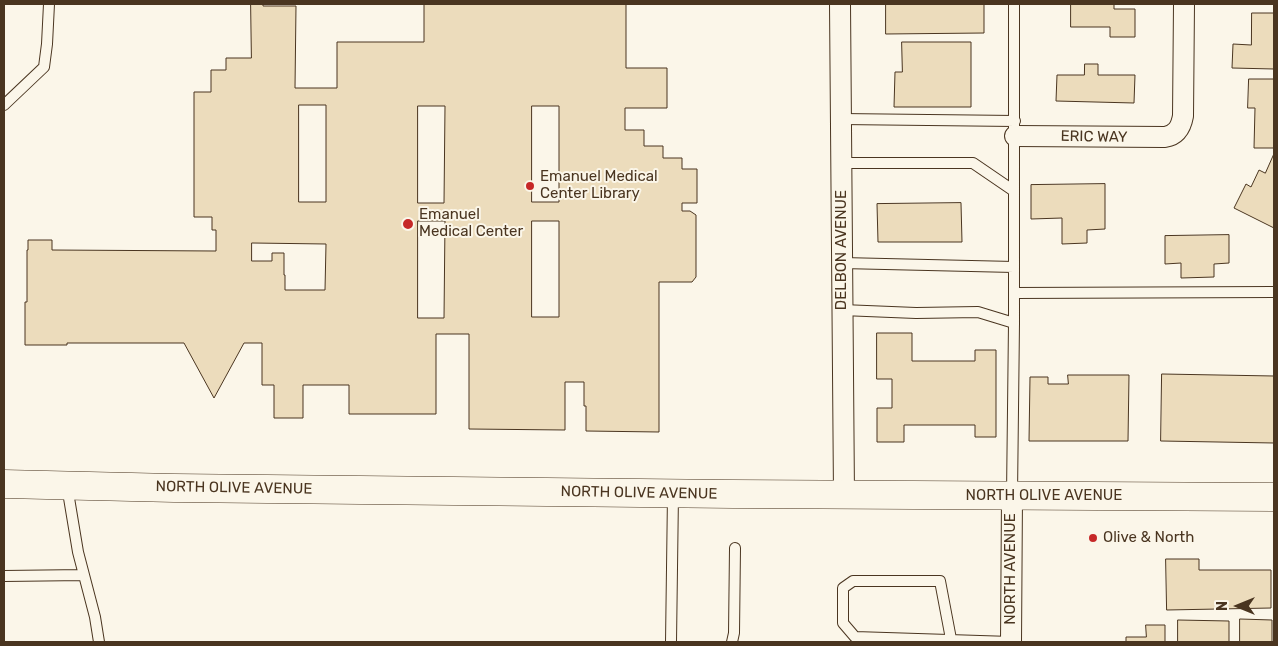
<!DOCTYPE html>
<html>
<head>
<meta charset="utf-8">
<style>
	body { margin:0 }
	#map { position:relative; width:1278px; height:646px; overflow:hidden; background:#fbf6e9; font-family:Rubik,sans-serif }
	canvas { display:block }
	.frame { position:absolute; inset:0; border:5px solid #4a3520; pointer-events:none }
	.north { position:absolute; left:1213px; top:581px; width:50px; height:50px; -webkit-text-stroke:4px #fbf6e9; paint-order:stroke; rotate:270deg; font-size:14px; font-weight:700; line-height:20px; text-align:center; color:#4a3520 }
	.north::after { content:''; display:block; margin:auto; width:18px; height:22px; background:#4a3520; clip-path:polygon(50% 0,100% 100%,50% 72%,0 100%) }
</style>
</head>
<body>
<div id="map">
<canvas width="1278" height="646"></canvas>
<div class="frame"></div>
<div class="north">N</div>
</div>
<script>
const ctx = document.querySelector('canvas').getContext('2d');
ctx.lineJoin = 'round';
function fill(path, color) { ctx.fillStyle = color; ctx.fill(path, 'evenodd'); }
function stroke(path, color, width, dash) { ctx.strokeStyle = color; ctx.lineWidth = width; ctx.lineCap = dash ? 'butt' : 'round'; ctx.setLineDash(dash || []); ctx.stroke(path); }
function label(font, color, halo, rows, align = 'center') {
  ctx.font = font + ' Rubik,sans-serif'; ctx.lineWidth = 4; ctx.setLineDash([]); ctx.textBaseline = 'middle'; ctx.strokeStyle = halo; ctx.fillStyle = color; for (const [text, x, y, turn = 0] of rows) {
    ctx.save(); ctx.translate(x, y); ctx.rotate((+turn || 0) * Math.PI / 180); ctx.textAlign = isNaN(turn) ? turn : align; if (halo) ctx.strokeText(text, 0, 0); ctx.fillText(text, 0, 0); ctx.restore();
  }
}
const building = new Path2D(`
	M 251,4 L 263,4 L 263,6 L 296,6 L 295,88 L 337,88 L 337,42 L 424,42 L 424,4 L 626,4 L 626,68 L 667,68 L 667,108 L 625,108 L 625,130 L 644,130 L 644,146 L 663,146 L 663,158 L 682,158 L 682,169 L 697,169 L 697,203 L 682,203 L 682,211 L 690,211 L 696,215 L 696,277 L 692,282 L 659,282 L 659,432 L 586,431 L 586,406 L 584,406 L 584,382 L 565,382 L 565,430 L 469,429 L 469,334 L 436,334 L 436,414 L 349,414 L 349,385 L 303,385 L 303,418 L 274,418 L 274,385 L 262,385 L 262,343 L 244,343 L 214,398 L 184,343 L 67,343 L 67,345 L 25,345 L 25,302 L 27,302 L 27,250 L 28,250 L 28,240 L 52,240 L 52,250 L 216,251 L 216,230 L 212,230 L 212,217 L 194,217 L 194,92 L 211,92 L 211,70 L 226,70 L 226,58 L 251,58 ZM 299,105 L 326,105 L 326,202 L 299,202 ZM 418,106 L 445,106 L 444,203 L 418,203 ZM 532,106 L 559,106 L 559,202 L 532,202 ZM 418,221 L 445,221 L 444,318 L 418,318 ZM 532,221 L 559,221 L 559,317 L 532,317 ZM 252,243 L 326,244 L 325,290 L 285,290 L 285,275 L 284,275 L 284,253 L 272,253 L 272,261 L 252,261 Z
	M 886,4 L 984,4 L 984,33 L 886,34 Z
	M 1071,4 L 1114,4 L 1114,9 L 1135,9 L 1135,37 L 1110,37 L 1110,27 L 1071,27 Z
	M 1252,13 L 1274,13 L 1274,69 L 1232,68 L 1233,44 L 1251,45 Z
	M 902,42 L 971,42 L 971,107 L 894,107 L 895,72 L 902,72 Z
	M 1085,64 L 1098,64 L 1098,75 L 1135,75 L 1134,103 L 1056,101 L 1057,75 L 1084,75 Z
	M 1249,79 L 1274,79 L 1274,148 L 1254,148 L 1255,108 L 1248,108 Z
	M 1274,154 L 1274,228 L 1234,208 L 1246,184 L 1251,187 L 1259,170 L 1265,173 Z
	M 1105,184 L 1105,229 L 1087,230 L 1087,243 L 1062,244 L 1062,218 L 1031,219 L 1031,185 Z
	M 961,203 L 962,242 L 878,242 L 877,204 Z
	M 1229,235 L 1229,263 L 1214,264 L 1214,277 L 1181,278 L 1181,263 L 1165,264 L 1165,236 Z
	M 877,333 L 912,333 L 912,361 L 975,361 L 975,350 L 996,350 L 996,437 L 975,437 L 975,425 L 904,425 L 904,442 L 877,442 L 877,408 L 892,408 L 892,379 L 877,379 Z
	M 1162,374 L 1274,376 L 1274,443 L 1161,441 Z
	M 1068,375 L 1129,375 L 1128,441 L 1029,441 L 1030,377 L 1048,377 L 1048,384 L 1068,384 Z
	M 1166,559 L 1199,559 L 1199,570 L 1271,570 L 1271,608 L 1167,610 Z
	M 1240,619 L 1272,620 L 1272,642 L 1240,642 Z
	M 1178,620 L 1229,621 L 1229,642 L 1178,642 Z
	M 1146,625 L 1165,625 L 1165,642 L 1126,642 L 1126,637 L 1146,637 Z`);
const lane = new Path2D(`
	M 4,105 L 44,67 L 47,44 L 49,4
	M 841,119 L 1015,121
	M 841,163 L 973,163 L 1014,191
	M 842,263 L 1014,267
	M 1014,293 L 1274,292
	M 842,310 L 916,313 L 978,312 L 1014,323
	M 67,486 L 78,552 L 95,617 L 99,642
	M 1012,495 L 1014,323 L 1014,4
	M 4,576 L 84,575
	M 951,639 L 940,581 L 853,581 L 843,588 L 843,623 L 855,637 L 1011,642
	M 671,642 L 673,494
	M 732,642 L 734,633 L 735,548`);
const street = new Path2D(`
	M 840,4 L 844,495
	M 1015,136 L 1165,137 C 1177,135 1181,127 1183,116 L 1184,4
	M 1011,642 L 1012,496`);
const secondary = new Path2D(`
	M 4,484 L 174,488 L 733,494 L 1274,497`);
const markers = [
	[530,186,5,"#c62828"],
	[408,224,6,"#c62828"],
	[1093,538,5,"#c62828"]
];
const streetNames = [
	["ERIC WAY",1094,137,1],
	["DELBON AVENUE",842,250,-90],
	["NORTH OLIVE AVENUE",234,488,1],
	["NORTH OLIVE AVENUE",639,493,1],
	["NORTH OLIVE AVENUE",1044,496],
	["NORTH AVENUE",1011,569,-90]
];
const poiNames = [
	["Emanuel Medical",540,177],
	["Center Library",540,194],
	["Emanuel",419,215],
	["Medical Center",419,232],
	["Olive & North",1103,538]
];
fill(building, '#ecdcbc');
stroke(building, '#4a3520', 1);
stroke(lane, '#4a3520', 12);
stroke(street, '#4a3520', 22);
stroke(secondary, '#4a3520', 29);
stroke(lane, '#fbf6e9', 10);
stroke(street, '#fbf6e9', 20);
stroke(secondary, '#fbf6e9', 28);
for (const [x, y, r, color] of markers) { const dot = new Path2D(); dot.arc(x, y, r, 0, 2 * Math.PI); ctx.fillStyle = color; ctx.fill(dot); stroke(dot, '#fbf6e9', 2); }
label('15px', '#4a3520', '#fbf6e9', streetNames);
label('15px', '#4a3520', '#fbf6e9', poiNames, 'left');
</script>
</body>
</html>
